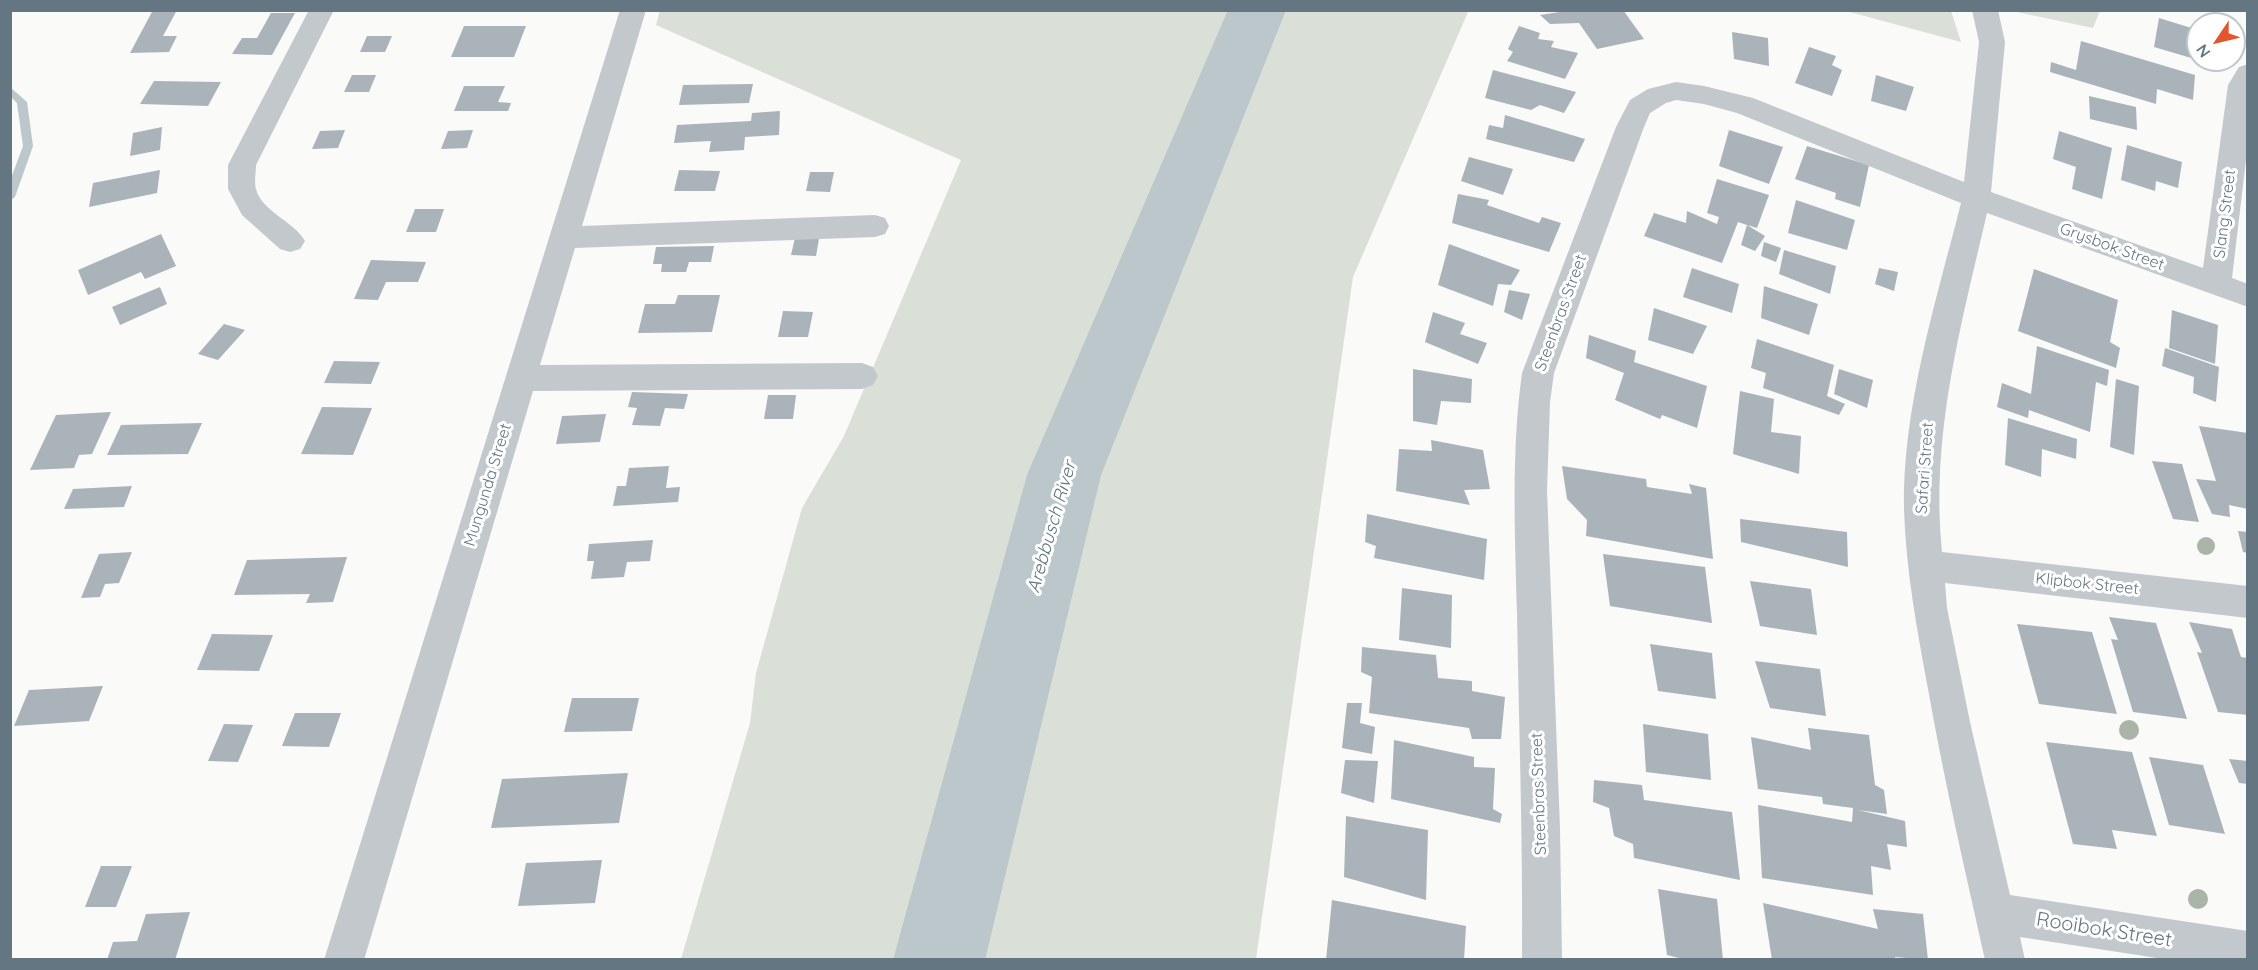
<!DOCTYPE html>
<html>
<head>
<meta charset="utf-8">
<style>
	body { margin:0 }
	#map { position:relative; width:2258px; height:970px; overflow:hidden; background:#fafaf8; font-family:Quicksand,sans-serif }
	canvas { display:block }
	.frame { position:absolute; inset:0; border:12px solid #657683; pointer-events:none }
	.north { position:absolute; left:2186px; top:12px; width:60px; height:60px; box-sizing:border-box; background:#fff; border:2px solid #c1c8cd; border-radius:50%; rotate:235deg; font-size:16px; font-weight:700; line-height:24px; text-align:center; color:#657683 }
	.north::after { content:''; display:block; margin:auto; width:21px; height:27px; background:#e4572e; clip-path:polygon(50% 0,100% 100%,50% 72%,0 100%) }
</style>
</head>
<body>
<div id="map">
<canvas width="2258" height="970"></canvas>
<div class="frame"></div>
<div class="north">N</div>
</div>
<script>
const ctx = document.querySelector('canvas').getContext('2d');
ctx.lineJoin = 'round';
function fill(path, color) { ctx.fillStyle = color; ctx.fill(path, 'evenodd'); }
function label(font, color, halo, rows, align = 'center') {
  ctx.font = font + ' Quicksand,sans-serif'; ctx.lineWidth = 6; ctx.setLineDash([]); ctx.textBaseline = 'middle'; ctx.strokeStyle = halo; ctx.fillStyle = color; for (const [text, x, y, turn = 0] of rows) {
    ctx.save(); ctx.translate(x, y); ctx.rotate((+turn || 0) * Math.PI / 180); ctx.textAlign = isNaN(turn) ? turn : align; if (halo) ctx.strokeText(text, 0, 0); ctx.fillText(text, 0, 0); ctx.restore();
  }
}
const green = new Path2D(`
	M 660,10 L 1257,11 L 1064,475 L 939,959 L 681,959 L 750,723 L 756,673 L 802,508 L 844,436 L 961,160 L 656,25 Z
	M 1259,11 L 1475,11 L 1468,12 L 1353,277 L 1256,959 L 943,959 L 1067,475 Z
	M 1846,11 L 1951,11 L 1961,42 Z
	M 2012,11 L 2012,10 L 2100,11 L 2093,28 Z`);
const stream = new Path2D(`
	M 10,87 L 27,102 L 33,146 L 15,197 L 10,201 L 10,181 L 23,146 L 17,103 L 10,96 Z`);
const river = new Path2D(`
	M 1228,10 L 1286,10 L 1101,475 L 985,960 L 893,960 L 1027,475 Z`);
const building = new Path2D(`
	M 153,10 L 177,10 L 163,36 L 177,36 L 169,52 L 130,53 Z
	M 1573,10 L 1623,10 L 1644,39 L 1597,49 L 1579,23 L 1550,24 L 1540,15 Z
	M 271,13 L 295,13 L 272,55 L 232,54 L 242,38 L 257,38 Z
	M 2159,18 L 2198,30 L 2198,60 L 2154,47 Z
	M 464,26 L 526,26 L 514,57 L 451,57 Z
	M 1519,26 L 1540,33 L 1538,39 L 1554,41 L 1551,47 L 1578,53 L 1565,79 L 1507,61 L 1513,52 L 1508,49 Z
	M 1732,32 L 1768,38 L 1769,66 L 1734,59 Z
	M 367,36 L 392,36 L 385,52 L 360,52 Z
	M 2081,41 L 2195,75 L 2193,100 L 2157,89 L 2156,104 L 2050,72 L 2051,62 L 2076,70 Z
	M 1809,47 L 1836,56 L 1832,65 L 1842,70 L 1832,96 L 1795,83 Z
	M 1493,70 L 1576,92 L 1564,113 L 1540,105 L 1531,110 L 1485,98 Z
	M 352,75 L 376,75 L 369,92 L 344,92 Z
	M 1876,75 L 1914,87 L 1906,111 L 1871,101 Z
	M 154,81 L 221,82 L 208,106 L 140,104 Z
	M 753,84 L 749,103 L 679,105 L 683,85 Z
	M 464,86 L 505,86 L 498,102 L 511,103 L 508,111 L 454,111 Z
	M 2089,96 L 2136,107 L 2137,130 L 2090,119 Z
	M 780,111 L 779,135 L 745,137 L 744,150 L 709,152 L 711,141 L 674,143 L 677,125 L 751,121 L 752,113 Z
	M 1505,115 L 1585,139 L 1574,162 L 1486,139 L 1489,125 L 1503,128 Z
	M 162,127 L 160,150 L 130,156 L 133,133 Z
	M 345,130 L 338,148 L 312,149 L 320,131 Z
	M 473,130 L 467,148 L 441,149 L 448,131 Z
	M 1729,130 L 1783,147 L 1769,184 L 1719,166 Z
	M 2059,131 L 2112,148 L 2102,199 L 2072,189 L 2076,167 L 2053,159 Z
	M 2127,145 L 2182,162 L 2178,188 L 2156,181 L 2155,191 L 2121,180 Z
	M 1807,146 L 1869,165 L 1860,207 L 1835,199 L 1836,193 L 1795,179 Z
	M 1469,157 L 1513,169 L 1503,195 L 1461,181 Z
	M 160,170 L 157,193 L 89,207 L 93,183 Z
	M 679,170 L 720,171 L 715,191 L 674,191 Z
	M 810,172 L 834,172 L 830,192 L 806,191 Z
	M 1717,179 L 1769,195 L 1757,228 L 1747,225 L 1765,236 L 1755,251 L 1741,245 L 1747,225 L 1738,222 L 1722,263 L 1644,236 L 1654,213 L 1686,223 L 1687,211 L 1717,224 L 1719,217 L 1707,213 Z
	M 1458,194 L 1489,200 L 1487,205 L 1539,223 L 1542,217 L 1561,223 L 1549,252 L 1452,223 Z
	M 1796,200 L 1855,220 L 1847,250 L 1788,233 Z
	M 415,209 L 444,209 L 436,232 L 406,232 Z
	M 796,233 L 820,233 L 816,256 L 791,255 Z
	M 161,234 L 176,266 L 145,279 L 141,272 L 88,295 L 78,270 Z
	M 1764,242 L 1781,248 L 1776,262 L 1761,256 Z
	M 1449,244 L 1520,270 L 1511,285 L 1498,284 L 1493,306 L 1438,285 Z
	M 714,246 L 711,262 L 689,262 L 686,272 L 661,272 L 662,264 L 653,264 L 656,247 Z
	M 1784,250 L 1836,266 L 1830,294 L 1779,274 Z
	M 371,260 L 426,262 L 418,282 L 386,282 L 378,300 L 354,299 Z
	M 1692,268 L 1739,284 L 1732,313 L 1683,297 Z
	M 1879,268 L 1898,272 L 1894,291 L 1875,284 Z
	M 2034,269 L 2118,300 L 2110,342 L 2120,348 L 2116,368 L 2018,331 Z
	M 1764,286 L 1818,304 L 1809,335 L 1761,318 Z
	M 160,287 L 167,304 L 120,325 L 112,307 Z
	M 1509,290 L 1530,294 L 1522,320 L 1504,312 Z
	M 678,295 L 720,295 L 712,332 L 638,333 L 645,304 L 675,304 Z
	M 1654,308 L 1707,326 L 1693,354 L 1648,340 Z
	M 2172,310 L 2218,325 L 2215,364 L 2169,348 Z
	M 783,311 L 813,312 L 808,337 L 778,337 Z
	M 1433,312 L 1465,323 L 1460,334 L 1487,343 L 1478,364 L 1425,342 Z
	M 224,324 L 245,330 L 218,360 L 198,354 Z
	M 1589,335 L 1636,351 L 1634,362 L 1707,386 L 1697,428 L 1662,415 L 1660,419 L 1615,400 L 1624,373 L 1586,358 Z
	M 1757,339 L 1834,365 L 1827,396 L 1845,404 L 1839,415 L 1763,388 L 1766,373 L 1751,368 Z
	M 2037,346 L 2109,370 L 2107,386 L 2096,382 L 2090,432 L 2029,410 L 2028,418 L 1997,407 L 2002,383 L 2031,394 Z
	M 2165,348 L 2219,367 L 2216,402 L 2193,393 L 2194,377 L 2162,366 Z
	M 334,361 L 380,362 L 371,384 L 324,383 Z
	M 1413,369 L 1472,379 L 1471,403 L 1441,401 L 1437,425 L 1413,421 Z
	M 1839,369 L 1873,380 L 1867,408 L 1834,394 Z
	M 2116,379 L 2139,386 L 2134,455 L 2110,447 Z
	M 1740,391 L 1774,399 L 1771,432 L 1801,436 L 1799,474 L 1733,454 Z
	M 632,392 L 688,394 L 684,409 L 665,408 L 660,426 L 632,425 L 637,408 L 628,407 Z
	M 768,395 L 796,395 L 793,419 L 764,419 Z
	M 322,407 L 372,408 L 353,455 L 301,454 Z
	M 111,412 L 92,454 L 79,455 L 74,468 L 30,470 L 56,415 Z
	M 606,414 L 600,442 L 556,444 L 562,416 Z
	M 2008,418 L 2077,439 L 2076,459 L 2042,449 L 2041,477 L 2005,465 Z
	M 202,423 L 188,454 L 107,455 L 121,425 Z
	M 2199,426 L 2248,433 L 2248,509 L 2229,505 L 2230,517 L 2212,514 L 2196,479 L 2216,481 Z
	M 1431,440 L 1483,450 L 1490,489 L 1464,490 L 1470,505 L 1396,491 L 1399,449 L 1432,451 Z
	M 2152,461 L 2182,464 L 2199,522 L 2173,519 Z
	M 669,466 L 666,488 L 680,487 L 678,502 L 613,506 L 617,486 L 626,486 L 629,468 Z
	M 1562,466 L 1646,479 L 1647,487 L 1692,494 L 1689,484 L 1706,488 L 1713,559 L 1586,536 L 1587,520 L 1567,499 Z
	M 132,486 L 124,507 L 64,509 L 73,489 Z
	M 1367,514 L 1487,539 L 1484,580 L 1374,558 L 1376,546 L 1365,542 Z
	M 1740,519 L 1847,532 L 1848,567 L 1741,542 Z
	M 2238,531 L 2248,532 L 2248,553 L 2243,552 Z
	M 653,540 L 650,561 L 627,562 L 624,577 L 591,579 L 594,561 L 587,561 L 589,544 Z
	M 132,552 L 119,583 L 105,584 L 100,597 L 81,598 L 99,554 Z
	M 1603,554 L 1705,567 L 1712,623 L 1610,606 Z
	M 347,557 L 333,602 L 306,603 L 310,594 L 234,595 L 247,560 Z
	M 1750,581 L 1811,589 L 1817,635 L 1760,626 Z
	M 1402,588 L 1452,595 L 1451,648 L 1399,640 Z
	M 2109,617 L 2156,623 L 2187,719 L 2133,712 L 2111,639 L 2118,640 Z
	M 2189,622 L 2232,629 L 2241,657 L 2248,658 L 2248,715 L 2218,712 L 2197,652 L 2202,653 Z
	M 2017,624 L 2092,632 L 2117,714 L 2039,704 Z
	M 212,634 L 273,635 L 259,671 L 197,670 Z
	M 1650,644 L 1712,653 L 1716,699 L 1658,691 Z
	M 1362,647 L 1436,655 L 1438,678 L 1472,681 L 1472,691 L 1505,697 L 1501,739 L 1472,739 L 1469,728 L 1369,713 L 1372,677 L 1361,672 Z
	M 1755,661 L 1820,669 L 1826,716 L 1770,708 Z
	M 103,686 L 89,721 L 14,726 L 29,690 Z
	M 572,698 L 639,698 L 632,731 L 564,732 Z
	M 1347,703 L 1362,703 L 1360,723 L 1375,727 L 1372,754 L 1342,748 Z
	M 295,713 L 341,713 L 329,747 L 282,746 Z
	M 224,724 L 253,725 L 238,762 L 208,761 Z
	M 1643,724 L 1708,734 L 1711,780 L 1646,772 Z
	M 1808,728 L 1869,735 L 1875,785 L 1884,790 L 1887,814 L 1858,810 L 1905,821 L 1907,847 L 1887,844 L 1891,870 L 1871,866 L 1873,895 L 1762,878 L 1758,805 L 1852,822 L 1853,808 L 1823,804 L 1822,797 L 1758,789 L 1751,737 L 1811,750 Z
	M 1394,740 L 1474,757 L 1474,767 L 1495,768 L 1493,809 L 1502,814 L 1500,823 L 1391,799 Z
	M 2046,742 L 2132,752 L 2157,836 L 2112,830 L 2117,849 L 2073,844 Z
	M 2149,757 L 2203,765 L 2225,834 L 2169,825 Z
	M 2229,759 L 2248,761 L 2248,784 L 2239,783 Z
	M 1345,760 L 1378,761 L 1374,803 L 1341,793 Z
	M 628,773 L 619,823 L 491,828 L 502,779 Z
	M 1594,780 L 1642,785 L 1644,800 L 1732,812 L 1740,880 L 1634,858 L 1633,844 L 1614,836 L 1609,808 L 1593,802 Z
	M 1346,816 L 1428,830 L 1426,900 L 1344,877 Z
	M 602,860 L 595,903 L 518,906 L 526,863 Z
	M 101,866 L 132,866 L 116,907 L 85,907 Z
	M 1658,889 L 1717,899 L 1723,960 L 1687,960 L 1667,955 Z
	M 1332,900 L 1466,926 L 1464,960 L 1326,960 Z
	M 1763,903 L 1878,929 L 1873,909 L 1923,914 L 1928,960 L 1895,957 L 1896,960 L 1772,960 Z
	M 190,912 L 175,960 L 107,960 L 113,942 L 137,941 L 146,914 Z`);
const minor = new Path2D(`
	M 309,10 L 334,10 L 256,165 C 256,172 254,182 256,189 C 262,212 294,221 305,241 L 300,249 L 290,252 L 280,249 L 242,215 L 228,189 L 228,165 Z
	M 620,10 L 646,10 L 582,226 L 875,215 L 885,218 L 889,226 L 885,234 L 875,237 L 575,248 L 540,365 L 862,363 L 873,367 L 878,376 L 873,385 L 862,389 L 533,391 L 364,960 L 324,960 Z
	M 1972,10 L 1998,10 L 2005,42 L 1991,192 L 2203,268 L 2228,85 L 2239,67 L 2248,64 L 2248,143 L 2232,278 L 2248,284 L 2248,307 L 1987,213 C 1961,325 1930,436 1942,552 L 2248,586 L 2248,618 L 1945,583 L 1947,608 L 1970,722 L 2010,895 L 2248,931 L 2248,960 L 2170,960 L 2020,937 L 2025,960 L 1985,960 C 1965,870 1944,780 1928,689 C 1917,630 1906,570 1904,510 C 1902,408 1936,302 1961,203 L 1737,113 L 1704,104 L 1676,100 L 1666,103 L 1650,113 L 1644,127 L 1554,373 L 1550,402 L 1547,491 L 1560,828 L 1562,960 L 1522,960 C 1523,844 1519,729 1517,614 C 1515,533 1511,453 1522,373 L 1616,127 L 1630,100 L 1648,89 L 1676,82 L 1704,86 L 1753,98 L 1964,182 L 1979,42 Z`);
const trees = [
	[2206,546,9],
	[2129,730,10],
	[2198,899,10]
];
const streetNames = [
	["Slang Street",2225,214,-83],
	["Grysbok Street",2112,247,20],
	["Steenbras Street",1561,313,-70],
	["Safari Street",1925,468,-86],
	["Mungunda Street",488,485,-73],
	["Klipbok Street",2087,584,6],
	["Steenbras Street",1539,794,-92]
];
const waterNames = [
	["Arebbusch River",1052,527,-74]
];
const nearStreetnames = [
	["Rooibok Street",2104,930,9]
];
fill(green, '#dadfd7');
fill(stream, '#bbc7cb');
fill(river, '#bbc7cb');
fill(building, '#aab3b9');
fill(minor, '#c3c8cc');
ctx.fillStyle = '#aab4a7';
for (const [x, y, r] of trees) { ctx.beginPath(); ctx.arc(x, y, r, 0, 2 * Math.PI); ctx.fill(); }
label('16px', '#657683', '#fff', streetNames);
label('italic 18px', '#60757c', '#fff', waterNames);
label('20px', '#657683', '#fff', nearStreetnames);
</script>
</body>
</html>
